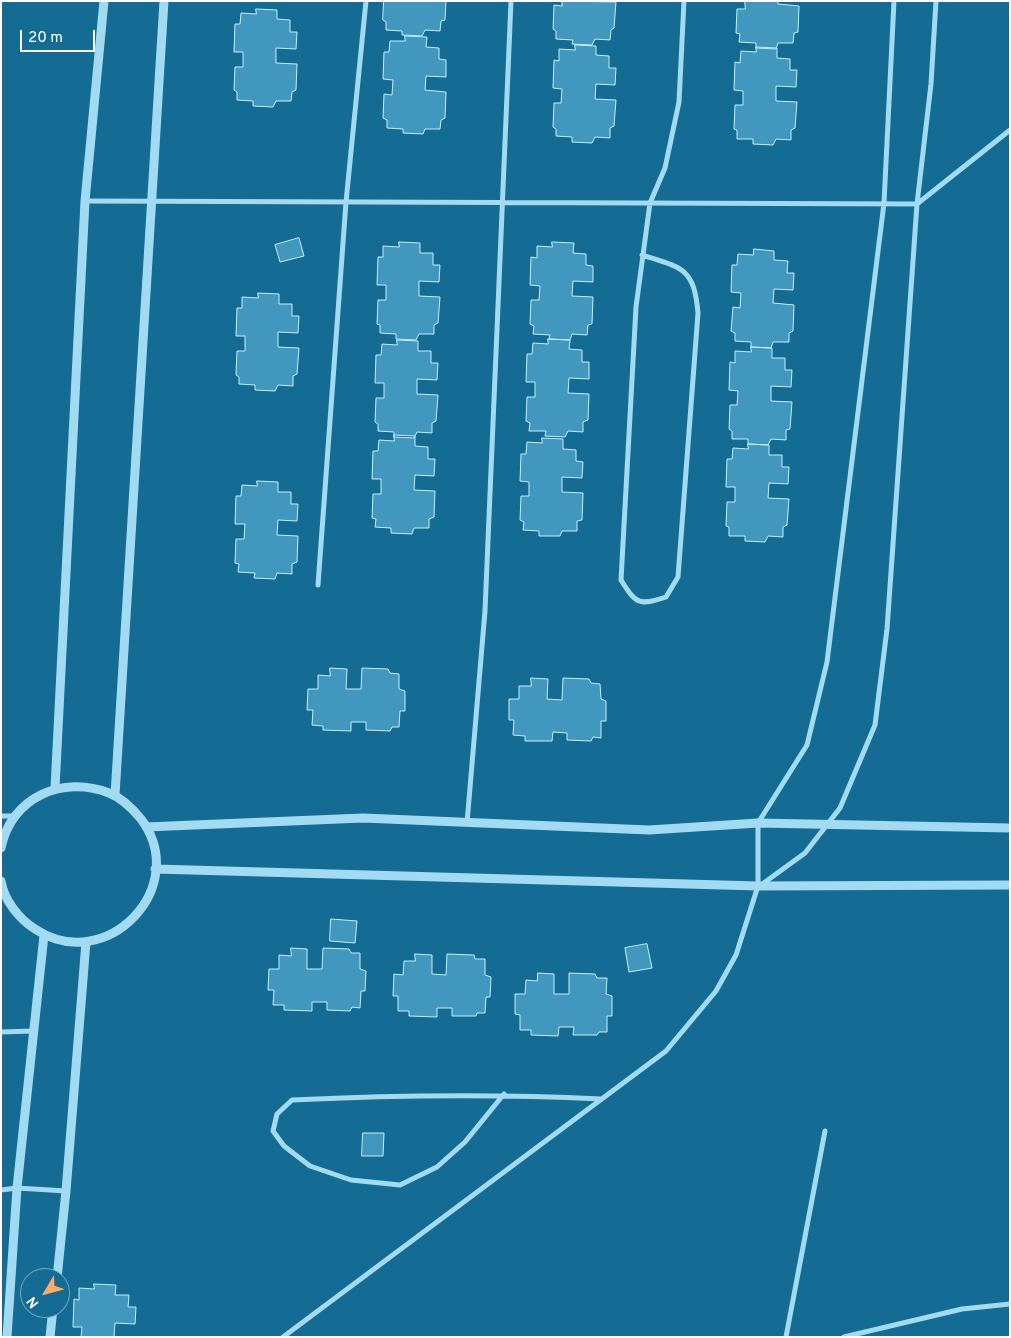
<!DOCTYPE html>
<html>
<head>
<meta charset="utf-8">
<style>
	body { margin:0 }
	#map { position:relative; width:1011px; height:1338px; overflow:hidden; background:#146b93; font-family:Overpass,sans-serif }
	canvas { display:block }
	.frame { position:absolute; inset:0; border:2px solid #fff; pointer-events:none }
	.north { position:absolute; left:20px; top:1268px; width:50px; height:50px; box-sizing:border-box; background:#146b93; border:1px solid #72a6be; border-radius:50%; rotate:233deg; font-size:14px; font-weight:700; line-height:20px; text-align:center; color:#fff }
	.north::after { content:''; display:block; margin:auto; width:18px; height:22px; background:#ffab63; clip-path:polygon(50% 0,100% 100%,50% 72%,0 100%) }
	.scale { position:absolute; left:20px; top:30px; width:75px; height:22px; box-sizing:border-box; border:2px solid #fff; border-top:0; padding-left:6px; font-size:15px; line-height:18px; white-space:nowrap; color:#fff; -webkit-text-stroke:4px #146b93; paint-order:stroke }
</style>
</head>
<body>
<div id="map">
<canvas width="1011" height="1338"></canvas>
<div class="frame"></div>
<div class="north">N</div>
<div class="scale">20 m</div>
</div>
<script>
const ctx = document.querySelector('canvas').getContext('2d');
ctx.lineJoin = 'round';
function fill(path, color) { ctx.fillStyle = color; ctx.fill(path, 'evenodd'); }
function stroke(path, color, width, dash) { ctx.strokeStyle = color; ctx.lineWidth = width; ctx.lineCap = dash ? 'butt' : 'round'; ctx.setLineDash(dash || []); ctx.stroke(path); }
const building = new Path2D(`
	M 384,1 L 446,1 L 445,20 L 441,21 L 440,31 L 425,30 L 422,36 L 402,35 L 402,31 L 386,30 L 386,22 L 383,20 Z
	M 562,1 L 616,2 L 614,28 L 611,30 L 610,40 L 595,39 L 592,45 L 572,44 L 573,40 L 556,39 L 556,31 L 553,29 L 554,5 L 562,6 Z
	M 745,1 L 778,1 L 778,4 L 799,6 L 798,32 L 794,33 L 793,43 L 778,43 L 776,49 L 756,48 L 756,43 L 739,42 L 740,34 L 736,33 L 737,9 L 745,9 Z
	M 256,9 L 277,10 L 277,19 L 290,20 L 290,32 L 297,32 L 296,49 L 276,48 L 276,63 L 297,64 L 296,90 L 292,92 L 291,101 L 276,101 L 273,107 L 253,106 L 253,101 L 237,100 L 237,92 L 234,90 L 235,67 L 243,67 L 243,52 L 234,52 L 235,24 L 240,24 L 241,13 L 256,14 Z
	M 405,36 L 427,37 L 426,47 L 439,48 L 439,59 L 446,60 L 446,77 L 426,76 L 425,90 L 446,92 L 445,118 L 441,120 L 440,129 L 425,129 L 423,134 L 403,133 L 403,129 L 387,128 L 387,120 L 383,118 L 384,94 L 392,95 L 393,80 L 383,79 L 384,52 L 389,52 L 390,41 L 405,41 Z
	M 575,45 L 596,46 L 596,55 L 609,56 L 609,68 L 616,68 L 615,85 L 596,84 L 595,99 L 616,100 L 614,126 L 610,128 L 610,138 L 595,137 L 592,143 L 572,142 L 572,137 L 556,136 L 556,129 L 553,127 L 554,103 L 561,103 L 562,89 L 553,88 L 554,60 L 559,61 L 559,49 L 575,50 Z
	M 756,47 L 777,48 L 777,58 L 790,59 L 790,70 L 797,70 L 796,87 L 776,86 L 776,101 L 797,102 L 795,128 L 791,130 L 791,140 L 776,139 L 773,145 L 753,144 L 753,139 L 737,139 L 737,130 L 734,129 L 735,105 L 743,105 L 743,91 L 734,90 L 735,62 L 740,63 L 741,51 L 756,52 Z
	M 299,238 L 304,256 L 280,262 L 275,245 Z
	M 399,242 L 420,243 L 420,253 L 433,253 L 433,265 L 440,265 L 439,282 L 419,281 L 419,296 L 440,297 L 438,323 L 434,325 L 434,334 L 419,334 L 416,340 L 396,339 L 396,334 L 380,333 L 380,325 L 377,324 L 378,300 L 386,300 L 386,285 L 377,285 L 378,257 L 383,257 L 383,246 L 399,247 Z
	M 552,242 L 574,243 L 573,253 L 586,254 L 586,265 L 593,266 L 593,282 L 573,281 L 572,296 L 593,297 L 592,324 L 588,325 L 587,335 L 572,334 L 570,340 L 549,339 L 550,335 L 533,334 L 534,326 L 530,324 L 531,300 L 539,300 L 540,286 L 530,285 L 531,257 L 537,258 L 537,246 L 552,247 Z
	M 754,249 L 774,251 L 774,260 L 788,261 L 787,273 L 794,273 L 793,290 L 774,289 L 773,303 L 794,305 L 793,331 L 789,333 L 789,342 L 773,342 L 771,348 L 751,347 L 751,342 L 735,341 L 735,333 L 731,331 L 733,307 L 740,308 L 741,293 L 731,292 L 732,265 L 737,265 L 738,254 L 753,255 Z
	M 258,293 L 279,294 L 279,304 L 292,304 L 292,316 L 299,316 L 298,333 L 278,332 L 278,347 L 299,348 L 297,374 L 293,376 L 293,386 L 278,385 L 275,391 L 255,390 L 255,385 L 239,384 L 239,377 L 236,375 L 237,351 L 245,351 L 245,336 L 236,336 L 237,308 L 242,308 L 242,297 L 258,298 Z
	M 548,339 L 570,340 L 569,349 L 582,350 L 582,362 L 589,362 L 589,379 L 569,378 L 568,393 L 589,394 L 588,420 L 583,422 L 583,432 L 568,431 L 565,437 L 545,436 L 546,431 L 529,431 L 530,423 L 526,421 L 527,397 L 535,397 L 535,382 L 526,382 L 527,354 L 532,354 L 533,343 L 548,344 Z
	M 397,340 L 418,341 L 418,351 L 431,351 L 431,363 L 438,363 L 437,380 L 417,379 L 417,394 L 438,395 L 436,421 L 432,423 L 432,433 L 417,432 L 414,438 L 394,437 L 394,432 L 378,431 L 378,424 L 375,422 L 376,398 L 384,398 L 384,383 L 375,383 L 376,355 L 381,355 L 382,344 L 397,345 Z
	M 751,347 L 772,348 L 772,358 L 785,358 L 785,370 L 792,370 L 791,387 L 771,386 L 771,401 L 792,402 L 790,429 L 786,430 L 786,440 L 771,439 L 768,445 L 748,444 L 748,439 L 732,439 L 732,431 L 729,429 L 730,405 L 737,405 L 738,391 L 729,390 L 730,362 L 735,363 L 735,351 L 751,352 Z
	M 394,435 L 415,436 L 415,446 L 428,447 L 428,459 L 435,459 L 434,476 L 415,475 L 414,490 L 435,491 L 434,517 L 429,519 L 429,528 L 414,528 L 412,534 L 391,533 L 391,528 L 375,527 L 376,519 L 372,518 L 373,494 L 381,494 L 381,479 L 372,479 L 373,451 L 378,451 L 379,440 L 394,441 Z
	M 542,438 L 563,439 L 563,449 L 576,450 L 576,461 L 583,462 L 582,478 L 562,477 L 562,492 L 583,493 L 582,520 L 577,521 L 577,531 L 562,531 L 560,536 L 539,536 L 539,531 L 523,530 L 524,522 L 520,520 L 521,496 L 529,496 L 529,482 L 520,481 L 521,454 L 526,454 L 527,442 L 542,443 Z
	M 748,444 L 769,445 L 769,455 L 782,455 L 782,467 L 789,467 L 788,484 L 769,483 L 768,498 L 789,499 L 787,525 L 783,527 L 783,537 L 768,536 L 765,542 L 745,541 L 745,536 L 729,536 L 729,527 L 726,526 L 727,502 L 735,502 L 735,487 L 726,487 L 727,459 L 732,459 L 733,448 L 748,449 Z
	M 257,481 L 278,482 L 278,492 L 291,492 L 291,504 L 298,504 L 297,521 L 278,520 L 277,535 L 298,536 L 297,562 L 292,564 L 292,574 L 277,573 L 275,579 L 254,578 L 255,573 L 238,572 L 239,564 L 235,563 L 236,539 L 244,539 L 245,524 L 235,524 L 236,496 L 241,496 L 242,485 L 257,486 Z
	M 330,668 L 347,669 L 346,689 L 361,689 L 362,668 L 388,669 L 390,673 L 399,674 L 399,689 L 405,691 L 405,711 L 400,711 L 399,727 L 392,727 L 390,731 L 366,730 L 366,722 L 351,722 L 351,731 L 323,730 L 323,726 L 312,725 L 313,710 L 307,710 L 308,689 L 318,689 L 318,675 L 330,676 Z
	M 531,678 L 548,679 L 547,699 L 562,700 L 563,678 L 589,679 L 591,683 L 600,684 L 601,699 L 606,701 L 606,721 L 601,721 L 601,738 L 593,737 L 591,741 L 567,740 L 567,733 L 553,732 L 552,741 L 525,741 L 525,736 L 513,735 L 514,720 L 509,720 L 509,699 L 519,699 L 519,686 L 531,686 Z
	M 331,919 L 357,921 L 355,943 L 330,941 Z
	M 647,944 L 652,968 L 629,972 L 625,948 Z
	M 291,948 L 307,949 L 307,969 L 322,969 L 323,948 L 349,949 L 351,953 L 360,953 L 360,969 L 366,971 L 365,991 L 361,991 L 360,1008 L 352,1007 L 350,1011 L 327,1010 L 327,1002 L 312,1002 L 312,1011 L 284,1010 L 284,1005 L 273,1005 L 274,990 L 268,990 L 269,969 L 279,969 L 279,955 L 291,956 Z
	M 415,954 L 432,955 L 432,974 L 446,975 L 447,954 L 474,955 L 475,959 L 485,959 L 485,975 L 491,977 L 490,997 L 486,997 L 485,1013 L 477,1013 L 476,1016 L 452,1016 L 452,1008 L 437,1008 L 437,1017 L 409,1016 L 409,1011 L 398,1011 L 398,996 L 393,996 L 394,974 L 403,975 L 404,961 L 415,961 Z
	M 538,973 L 554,974 L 554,994 L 569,994 L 569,973 L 595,974 L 597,978 L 607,978 L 606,994 L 612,996 L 612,1016 L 607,1016 L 607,1032 L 599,1032 L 597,1035 L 573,1035 L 574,1027 L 559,1027 L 558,1036 L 531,1035 L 531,1030 L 520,1030 L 520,1015 L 515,1014 L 515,994 L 525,994 L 526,980 L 537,981 Z
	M 363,1133 L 384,1133 L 383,1156 L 362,1156 Z
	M 94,1284 L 116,1285 L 115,1295 L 129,1295 L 128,1307 L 136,1307 L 135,1324 L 115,1323 L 114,1337 L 81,1337 L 82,1327 L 73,1327 L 74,1299 L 79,1300 L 79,1288 L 94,1289 Z`);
const minor = new Path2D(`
	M 85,201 L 917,204 L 1010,130
	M 642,255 C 683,268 694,268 698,313 L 678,577 L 666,597 C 639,606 636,604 621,580 L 636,307 L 650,203 L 665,168 L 679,102 L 684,1
	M 318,585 L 346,202 L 366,1
	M 1,816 L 15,816
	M 467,823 L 485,611 L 511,1
	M 761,885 L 805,853 L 840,808 L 875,725 L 887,629 L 917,204 L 931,84 L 936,1
	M 1,1032 L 33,1031
	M 504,1094 L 465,1142 L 437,1167 L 400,1185 L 351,1180 L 310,1166 L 284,1146 L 273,1131 L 277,1114 L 292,1100 C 395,1095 498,1094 601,1099
	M 1,1190 L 17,1188 L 66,1191
	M 283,1337 L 666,1051 L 716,991 L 736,955 L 758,886 L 758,823 L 807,745 L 827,662 L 884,203 L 894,1
	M 786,1337 L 825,1131
	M 844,1337 L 962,1309 L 1010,1304`);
const tertiary = new Path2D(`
	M 55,788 L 85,201 L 104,1
	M 115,795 L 164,1
	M 146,827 L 363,818 L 649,830 L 758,823 L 1010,828
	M 1,848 C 11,797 63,775 109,793 C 122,798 132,808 141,819 C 192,887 106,976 35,929 C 19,919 4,900 1,881
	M 155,869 L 758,886 L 1010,885
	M 57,1278 L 66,1191 L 86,942
	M 7,1337 L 17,1188 L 44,935
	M 50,1337 L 53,1308`);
fill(building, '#4197bd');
stroke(building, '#c9edfc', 1);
stroke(minor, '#a2daf2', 5);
stroke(tertiary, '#a2daf2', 9);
</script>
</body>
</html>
